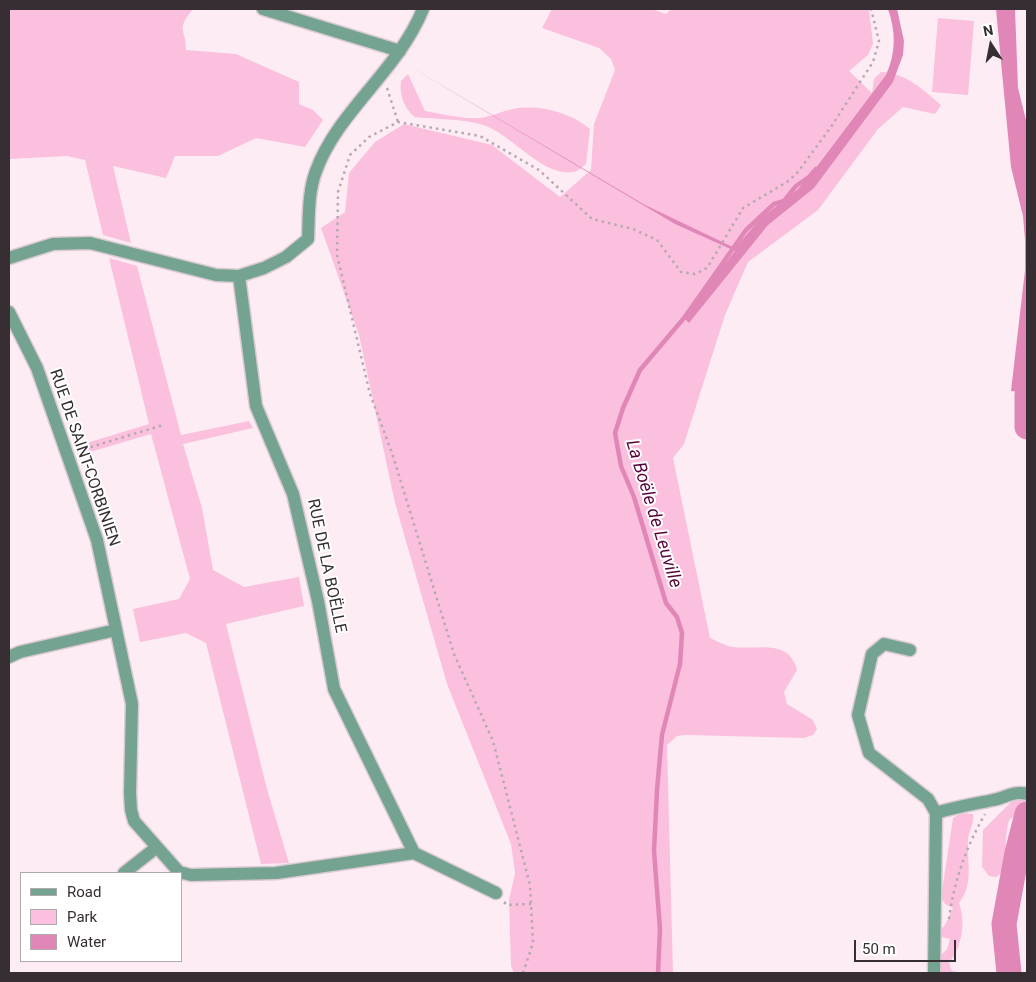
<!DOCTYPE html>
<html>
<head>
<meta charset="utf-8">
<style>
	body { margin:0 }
	#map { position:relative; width:1036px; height:982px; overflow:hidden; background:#feecf4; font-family:Roboto,sans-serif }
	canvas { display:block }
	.frame { position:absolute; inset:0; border:10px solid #362e32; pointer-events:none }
	.legend { position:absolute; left:20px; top:872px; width:162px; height:90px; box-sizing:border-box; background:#fff; border:1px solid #afabad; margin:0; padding:6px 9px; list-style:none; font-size:15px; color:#362e32 }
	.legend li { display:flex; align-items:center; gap:10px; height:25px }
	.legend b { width:25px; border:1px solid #afabad }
	.north { position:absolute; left:966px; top:20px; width:50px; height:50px; -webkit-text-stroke:4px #fff; paint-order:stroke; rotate:349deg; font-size:14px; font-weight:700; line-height:20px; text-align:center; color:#362e32 }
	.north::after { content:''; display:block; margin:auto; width:18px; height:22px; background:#362e32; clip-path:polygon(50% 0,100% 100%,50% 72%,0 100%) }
	.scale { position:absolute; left:854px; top:940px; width:102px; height:22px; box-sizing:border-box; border:2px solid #362e32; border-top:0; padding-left:6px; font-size:15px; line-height:18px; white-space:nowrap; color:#362e32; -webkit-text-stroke:4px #fff; paint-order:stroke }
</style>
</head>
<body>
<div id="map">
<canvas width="1036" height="982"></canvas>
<div class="frame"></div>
<ul class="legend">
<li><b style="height:6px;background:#75a392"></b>Road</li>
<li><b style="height:14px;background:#fac0dd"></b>Park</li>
<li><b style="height:14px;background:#e187b8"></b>Water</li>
</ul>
<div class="north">N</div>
<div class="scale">50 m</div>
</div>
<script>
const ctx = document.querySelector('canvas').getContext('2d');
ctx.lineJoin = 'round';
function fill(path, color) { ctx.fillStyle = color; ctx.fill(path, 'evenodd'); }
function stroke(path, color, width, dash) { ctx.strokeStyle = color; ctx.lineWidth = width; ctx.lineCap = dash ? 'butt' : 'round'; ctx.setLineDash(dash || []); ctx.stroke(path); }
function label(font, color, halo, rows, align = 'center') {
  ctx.font = font + ' Roboto,sans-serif'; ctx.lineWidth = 4; ctx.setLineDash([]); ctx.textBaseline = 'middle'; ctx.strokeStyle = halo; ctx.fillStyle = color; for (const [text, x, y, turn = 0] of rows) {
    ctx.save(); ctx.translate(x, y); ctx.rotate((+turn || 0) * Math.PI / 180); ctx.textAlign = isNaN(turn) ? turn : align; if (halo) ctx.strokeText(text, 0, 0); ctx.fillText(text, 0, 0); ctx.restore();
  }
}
const green = new Path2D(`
	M 9,9 L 193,9 C 175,31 186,27 186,50 L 236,54 L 299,82 L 299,104 L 313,110 L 323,120 L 305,147 L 256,138 L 218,156 L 175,156 L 166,178 L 113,166 L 131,243 L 103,235 L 85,160 L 67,156 L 9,159 Z
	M 552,9 L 652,9 L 666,14 L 671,9 L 869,9 L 873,44 L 868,55 L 849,71 L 872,93 L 874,79 L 881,72 C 904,72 924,90 941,105 L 935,114 L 903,107 L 878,129 L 818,210 L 748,262 L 725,315 L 684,444 L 673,458 L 710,638 C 717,641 725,646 733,647 C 758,650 789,638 797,670 L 784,692 L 787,704 L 813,720 L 817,729 L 813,735 L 804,738 L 685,735 L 677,736 L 667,745 L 673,973 L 514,973 L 511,966 L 509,900 L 515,873 L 511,844 L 447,684 L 395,503 L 359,335 L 321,228 L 345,212 L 349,173 L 375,142 L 404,124 L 492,145 L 560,197 L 591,170 L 594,124 L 615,70 L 611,59 L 599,48 L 542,28 Z
	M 938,18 L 974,21 L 968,95 L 932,92 Z
	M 408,74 L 425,111 C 442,114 461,119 479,118 C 491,117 502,111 513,109 C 539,104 570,112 590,129 L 586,164 C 582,167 578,172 573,172 C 541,177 511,132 480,124 C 460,119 436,119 415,117 C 404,109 399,94 401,81 Z
	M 109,258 L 137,266 L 181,435 L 249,421 L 253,428 L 183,444 L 202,508 L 213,570 L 244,587 L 299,577 L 304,606 L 226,624 L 267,789 L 289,863 L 261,864 L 206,643 L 186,633 L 140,642 L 133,609 L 179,599 L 190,579 L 151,434 L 80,455 L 77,446 L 149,424 Z
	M 1027,786 L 1027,809 C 1022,812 1015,815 1010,819 C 1005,825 1006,859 1005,870 L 996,877 L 989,876 L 982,867 L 983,830 Z
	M 961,813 L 973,814 C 975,824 968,831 968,841 C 967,863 974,884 959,903 C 966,924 962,946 949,963 L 952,971 L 963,973 L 939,973 L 940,956 L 947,949 L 950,939 L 942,937 L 939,931 L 945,925 L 953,908 L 945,904 L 941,897 L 953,818 Z`);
const water = new Path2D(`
	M 888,9 L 897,9 L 904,41 L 903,55 L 893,82 L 814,188 L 768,225 L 689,323 L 684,318 L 686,312 L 735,251 L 675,224 L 399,60 L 645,205 L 735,248 L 760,219 L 797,190 L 809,177 L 886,75 C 896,53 896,32 888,9 Z
	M 996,9 L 1015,9 L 1018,88 L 1027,124 L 1027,393 L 1011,391 L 1025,270 L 1025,240 L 1023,216 L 1011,167 Z`);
const stream = new Path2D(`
	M 658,973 L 660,929 L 654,851 L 657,790 L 662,735 L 680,664 L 682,633 L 677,617 L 666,603 L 634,497 L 621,466 L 615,433 L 623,408 L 640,370 L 684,318 L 746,230 L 774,204 L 784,201 L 796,186 L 809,177 L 816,169`);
const river = new Path2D(`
	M 1027,395 L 1027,427
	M 1009,973 L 1004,924 L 1017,853 L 1027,814`);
const path = new Path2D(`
	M 387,88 L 398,122
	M 78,451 L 163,425
	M 504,902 L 507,905 L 531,904
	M 949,919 C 954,881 966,847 985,814
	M 523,973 L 533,943 L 530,885 L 493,741 L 454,654 L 392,453 L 370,394 L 337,255 L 338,192 L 350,155 L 369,137 L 398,122 L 480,136 L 539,170 L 592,219 L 633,229 L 657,240 L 681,272 L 695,274 L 707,268 L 743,208 L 787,182 L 797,173 L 831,127 L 873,62 L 879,41 L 871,9`);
const minor = new Path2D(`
	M 263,9 L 400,51
	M 9,258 L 53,244 L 90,243 L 216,275 L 239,276 L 264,268 L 286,257 L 308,239 C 309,216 308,192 316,171 C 337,112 398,71 423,9
	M 239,276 L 256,406 L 293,494 L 318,601 L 334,689 L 414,853
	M 9,312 L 37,368 L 97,540 L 132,704 L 130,793 L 131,810 L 134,821 L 179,872 L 191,875 L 276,873 L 414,853 L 496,893
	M 910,650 L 884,644 L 872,654 L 858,715 L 869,753 L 928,799 L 936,813 L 934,973
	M 9,657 L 20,652 L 116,630
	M 936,813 C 956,807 974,804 993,800 C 1005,798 1014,790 1027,794
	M 124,873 L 157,847`);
const streetNames = [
	["RUE DE SAINT-CORBINIEN",84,458,71],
	["RUE DE LA BOËLLE",326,566,78]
];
const waterNames = [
	["La Boële de Leuville",653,514,73]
];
fill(green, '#fac0dd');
fill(water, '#e187b8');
stroke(stream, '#e187b8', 4.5);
stroke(river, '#e187b8', 25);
stroke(minor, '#dacad1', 15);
stroke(path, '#b8a9b0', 2.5, [2.5, 4]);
stroke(minor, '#75a392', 12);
label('16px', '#362e32', '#fff', streetNames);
label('italic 18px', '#57043b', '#fff', waterNames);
</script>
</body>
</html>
